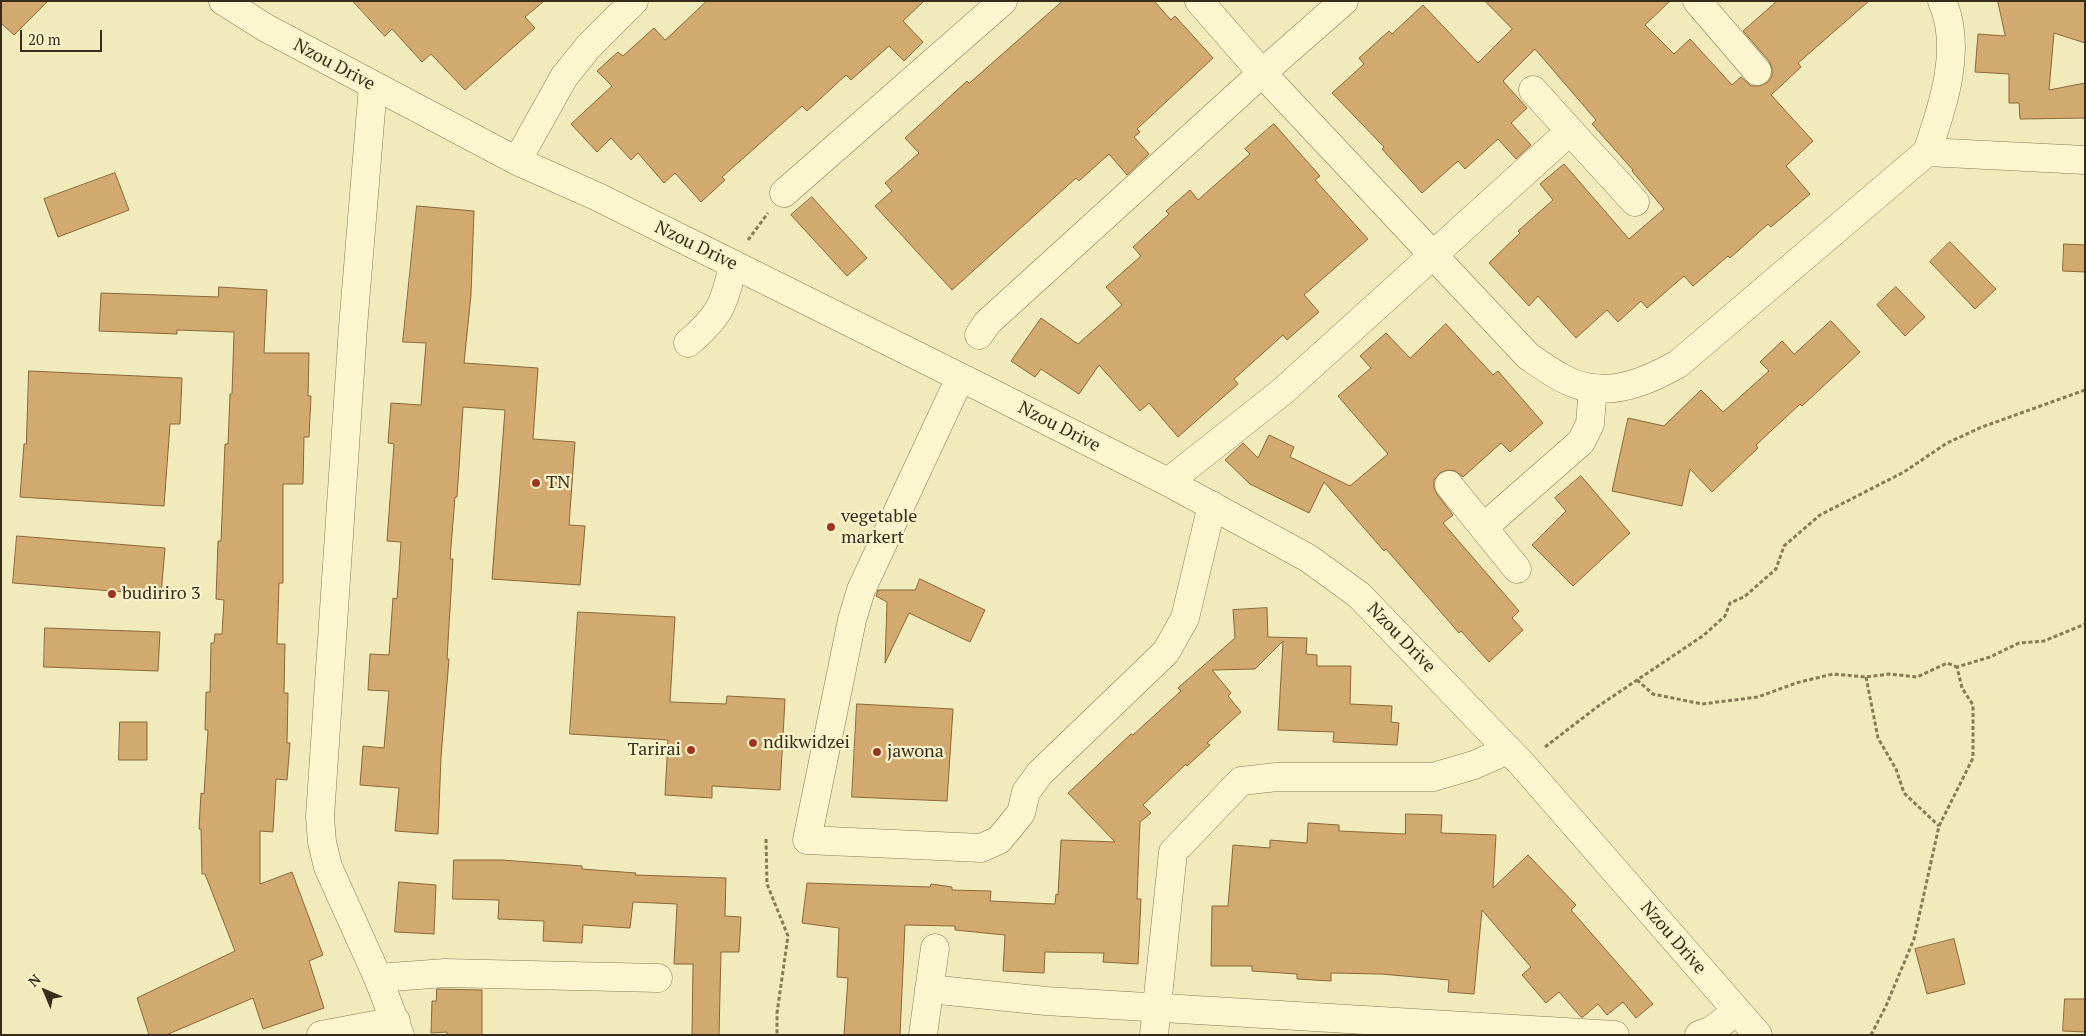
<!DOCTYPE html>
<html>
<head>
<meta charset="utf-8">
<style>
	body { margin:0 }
	#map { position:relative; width:2086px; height:1036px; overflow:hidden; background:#f1eabb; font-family:"PT Serif",serif }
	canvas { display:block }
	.frame { position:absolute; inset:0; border:2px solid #372d1a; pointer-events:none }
	.north { position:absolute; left:20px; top:966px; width:50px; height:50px; -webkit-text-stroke:4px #f8f3cb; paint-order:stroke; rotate:315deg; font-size:14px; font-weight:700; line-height:20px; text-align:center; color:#372d1a }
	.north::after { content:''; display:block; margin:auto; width:18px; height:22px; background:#372d1a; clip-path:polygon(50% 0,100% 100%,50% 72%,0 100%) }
	.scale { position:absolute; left:20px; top:30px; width:82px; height:22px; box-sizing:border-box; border:2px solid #372d1a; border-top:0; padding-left:6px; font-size:15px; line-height:18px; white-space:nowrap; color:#372d1a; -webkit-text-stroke:4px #f8f3cb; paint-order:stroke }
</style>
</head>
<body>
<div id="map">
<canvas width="2086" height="1036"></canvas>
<div class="frame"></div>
<div class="north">N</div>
<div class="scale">20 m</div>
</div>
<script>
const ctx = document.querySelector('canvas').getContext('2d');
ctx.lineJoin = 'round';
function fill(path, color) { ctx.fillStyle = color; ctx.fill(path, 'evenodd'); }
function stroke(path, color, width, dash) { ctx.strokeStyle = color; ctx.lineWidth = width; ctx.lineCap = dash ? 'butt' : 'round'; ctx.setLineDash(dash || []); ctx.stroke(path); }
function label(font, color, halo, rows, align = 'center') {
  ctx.font = font + ' "PT Serif",serif'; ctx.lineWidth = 4.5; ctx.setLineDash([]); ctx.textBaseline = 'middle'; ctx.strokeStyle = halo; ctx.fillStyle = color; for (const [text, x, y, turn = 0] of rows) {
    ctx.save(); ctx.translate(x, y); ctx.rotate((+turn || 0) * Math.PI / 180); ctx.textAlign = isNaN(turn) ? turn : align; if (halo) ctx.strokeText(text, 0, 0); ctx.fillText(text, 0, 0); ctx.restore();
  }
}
const building = new Path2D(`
	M 1,1 L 48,1 L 14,35 L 1,23 Z
	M 353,1 L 544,1 L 525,17 L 535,28 L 465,90 L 431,54 L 422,62 L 392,29 L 385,36 Z
	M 707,1 L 924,1 L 903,21 L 923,42 L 904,61 L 889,46 L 851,80 L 846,75 L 807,111 L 802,106 L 722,177 L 725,180 L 701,202 L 675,173 L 664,183 L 638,153 L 631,160 L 611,138 L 597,152 L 571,124 L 612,86 L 597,71 L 618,52 L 623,56 L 654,28 L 665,40 Z
	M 1063,1 L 1154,1 L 1171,20 L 1175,16 L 1213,58 L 1137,129 L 1140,132 L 1134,137 L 1149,154 L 1127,175 L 1109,154 L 1079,181 L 1076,178 L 952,290 L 875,206 L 892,191 L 885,183 L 919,153 L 905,138 L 967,81 L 969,83 Z
	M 1485,1 L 1670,1 L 1645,25 L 1674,54 L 1690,39 L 1732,85 L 1741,77 L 1751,86 L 1759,86 L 1768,82 L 1772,76 L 1772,68 L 1769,61 L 1743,31 L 1777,1 L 1869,1 L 1798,63 L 1801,67 L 1771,95 L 1813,141 L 1786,166 L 1810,194 L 1771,227 L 1768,224 L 1730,258 L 1728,256 L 1693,286 L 1684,276 L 1647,308 L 1641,301 L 1618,322 L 1607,310 L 1576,338 L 1538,296 L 1529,306 L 1489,263 L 1520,233 L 1518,231 L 1553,200 L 1540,184 L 1564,164 L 1629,239 L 1664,209 L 1632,171 L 1633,170 L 1592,124 L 1596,120 L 1535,49 L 1503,81 L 1527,108 L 1511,123 L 1531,145 L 1516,159 L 1498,139 L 1465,169 L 1458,161 L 1422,193 L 1382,149 L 1384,147 L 1332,93 L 1364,64 L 1359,58 L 1389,31 L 1392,34 L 1423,5 L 1478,63 L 1512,29 Z
	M 1998,1 L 2085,1 L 2085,43 L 2054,33 L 2049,90 L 2085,83 L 2085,118 L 2020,119 L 2019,103 L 2009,103 L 2009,74 L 1975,72 L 1978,34 L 2005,36 Z
	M 1274,124 L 1320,176 L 1315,180 L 1368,239 L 1304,295 L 1319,312 L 1287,340 L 1283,335 L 1234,379 L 1238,384 L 1178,437 L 1149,403 L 1140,411 L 1099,365 L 1079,394 L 1041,369 L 1035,377 L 1011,361 L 1041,318 L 1078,344 L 1122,305 L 1106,287 L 1141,256 L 1133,247 L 1169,214 L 1166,211 L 1190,190 L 1198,200 L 1250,154 L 1245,149 Z
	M 115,173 L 129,210 L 58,237 L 44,199 Z
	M 812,197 L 867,258 L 847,276 L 791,215 Z
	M 417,206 L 474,211 L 471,295 L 464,363 L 538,368 L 533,439 L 575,442 L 569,525 L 585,526 L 580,585 L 492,579 L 505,410 L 463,407 L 457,497 L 455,497 L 450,559 L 453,559 L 447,659 L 449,659 L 441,757 L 438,834 L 395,831 L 399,788 L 360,785 L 363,746 L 384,748 L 389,691 L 368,690 L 370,654 L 389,655 L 393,598 L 397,599 L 401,542 L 387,541 L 394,444 L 388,443 L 391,403 L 421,405 L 426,343 L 403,342 Z
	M 1950,242 L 1996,289 L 1975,309 L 1930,262 Z
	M 2064,244 L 2085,245 L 2085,272 L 2063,271 Z
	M 219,287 L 267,290 L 264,353 L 309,353 L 308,396 L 311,396 L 309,437 L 304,437 L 303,484 L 283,484 L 283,583 L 279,583 L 277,644 L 285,644 L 284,693 L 288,693 L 287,743 L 290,743 L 287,780 L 276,779 L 273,832 L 260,831 L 260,884 L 292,872 L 323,955 L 309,961 L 324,1008 L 263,1029 L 253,998 L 166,1035 L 149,1035 L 137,998 L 235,951 L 205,874 L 202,874 L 201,829 L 199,829 L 201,793 L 204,794 L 208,730 L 205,730 L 206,692 L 210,692 L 211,643 L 214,643 L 215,634 L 222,634 L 224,600 L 216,599 L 218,541 L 221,541 L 225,444 L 228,444 L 230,394 L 232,394 L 234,332 L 177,330 L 177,334 L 99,331 L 101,293 L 218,297 Z
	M 1896,287 L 1925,317 L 1905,336 L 1877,305 Z
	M 1831,321 L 1860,352 L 1802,406 L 1800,404 L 1756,445 L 1758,448 L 1712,492 L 1690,469 L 1682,506 L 1612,491 L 1628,418 L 1664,426 L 1701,390 L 1723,412 L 1769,371 L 1760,362 L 1782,341 L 1794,354 Z
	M 1446,324 L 1493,375 L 1498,371 L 1543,423 L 1510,452 L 1501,443 L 1463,477 L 1455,471 L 1447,470 L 1440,473 L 1434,480 L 1434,488 L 1437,494 L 1453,515 L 1443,523 L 1519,611 L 1512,618 L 1523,630 L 1489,662 L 1461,631 L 1459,633 L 1386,549 L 1384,551 L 1324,482 L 1309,513 L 1250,484 L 1225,460 L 1243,443 L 1258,458 L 1269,435 L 1294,447 L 1290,457 L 1350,486 L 1388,454 L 1338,396 L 1371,368 L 1360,356 L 1386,333 L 1410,358 Z
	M 29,371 L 182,378 L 180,424 L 170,424 L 164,506 L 20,497 L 24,444 L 26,444 Z
	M 1581,476 L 1630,533 L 1573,586 L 1532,545 L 1566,511 L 1555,498 Z
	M 17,536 L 165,548 L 161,595 L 13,583 Z
	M 920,579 L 985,610 L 970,642 L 909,613 L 885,663 L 887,602 L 876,596 L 878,590 L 915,590 Z
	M 1267,608 L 1268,637 L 1307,638 L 1306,654 L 1317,655 L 1317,666 L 1351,666 L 1350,704 L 1392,706 L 1391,722 L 1399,723 L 1397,745 L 1333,742 L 1334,732 L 1278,730 L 1283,641 L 1255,669 L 1212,670 L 1231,693 L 1228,696 L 1241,712 L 1207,743 L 1210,745 L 1187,766 L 1186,764 L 1143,805 L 1151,813 L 1140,822 L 1137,899 L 1141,899 L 1138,964 L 1103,962 L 1104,953 L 1045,952 L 1044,973 L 1003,971 L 1005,935 L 955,930 L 955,926 L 905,925 L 900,1035 L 844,1035 L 848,978 L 837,977 L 839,928 L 802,923 L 807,883 L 930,887 L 931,884 L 952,887 L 952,890 L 991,891 L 990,901 L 1055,904 L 1056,894 L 1058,895 L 1061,840 L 1115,842 L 1068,793 L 1131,734 L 1133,735 L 1181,691 L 1178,688 L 1235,638 L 1233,610 Z
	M 578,612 L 675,617 L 670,702 L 726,704 L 727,696 L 785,699 L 780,790 L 712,786 L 712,798 L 665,795 L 668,740 L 570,734 Z
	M 45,628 L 160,632 L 158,671 L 44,667 Z
	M 857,704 L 953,709 L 947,801 L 852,797 Z
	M 120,722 L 147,722 L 147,760 L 119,760 Z
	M 1406,814 L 1442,815 L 1441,833 L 1496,835 L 1493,888 L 1528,855 L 1576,905 L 1571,910 L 1653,1004 L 1636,1018 L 1623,1002 L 1607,1015 L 1598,1004 L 1583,1017 L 1581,1017 L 1559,992 L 1546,1003 L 1522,975 L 1531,967 L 1482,910 L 1474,994 L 1448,992 L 1449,980 L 1381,974 L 1331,973 L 1331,981 L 1297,979 L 1297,974 L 1252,971 L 1252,966 L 1211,966 L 1212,906 L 1228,906 L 1233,845 L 1270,848 L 1270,840 L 1307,843 L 1308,823 L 1339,825 L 1339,831 L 1405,834 Z
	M 454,860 L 502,860 L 582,866 L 582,869 L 636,873 L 635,875 L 726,878 L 725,916 L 741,917 L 739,952 L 721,952 L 719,1035 L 692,1035 L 693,964 L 674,964 L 677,904 L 633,902 L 630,928 L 583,925 L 582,943 L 543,941 L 544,921 L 498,919 L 499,900 L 453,899 Z
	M 399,882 L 436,885 L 434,934 L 395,932 Z
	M 1954,939 L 1965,984 L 1927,994 L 1915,949 Z
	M 437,989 L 482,990 L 482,1035 L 447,1035 L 447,1032 L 431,1033 L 432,1001 L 436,1001 Z
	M 2065,999 L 2085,999 L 2085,1032 L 2063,1031 Z`);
const path = new Path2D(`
	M 748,240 L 768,213
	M 1866,677 L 1878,738 L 1896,769 L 1904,793 L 1939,826
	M 1637,680 L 1653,694 L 1702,704 L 1758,697 L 1796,683 L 1833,674 L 1866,677 L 1889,674 L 1917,677 L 1947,663 L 1957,667
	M 1545,747 L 1597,707 L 1704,635 L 1725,616 L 1730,603 L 1744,597 L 1776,569 L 1784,546 L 1820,515 L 1904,472 L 1947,443 L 1982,427 L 2085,390
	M 766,839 L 767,884 L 788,936 L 777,1013 L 777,1035
	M 1871,1035 L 1886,1006 L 1914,939 L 1939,826 L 1973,758 L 1973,705 L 1962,688 L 1957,667 L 1990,657 L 2019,643 L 2044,641 L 2085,624`);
const minor = new Path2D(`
	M 223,1 L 266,28 L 517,161 L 598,197 L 984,389 L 1168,482 L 1308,558 L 1359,595 L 1522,764 L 1758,1035
	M 1199,1 L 1262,73 L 1528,356 C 1547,369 1569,386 1593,388 C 1623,392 1653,378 1678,364 L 1927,152 C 1943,106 1963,48 1942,1
	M 1697,1 L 1757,71
	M 373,86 L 353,327 L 320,817 L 322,842 L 328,867 L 378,978 L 400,1035
	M 1570,131 L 1635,202
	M 1927,152 L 2085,160
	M 517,161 L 564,77 L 588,47 L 634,1
	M 784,193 L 1003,1
	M 979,335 L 987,323 L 1262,73 L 1344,1
	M 688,343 C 719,317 725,304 733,264
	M 960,378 L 861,590 L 852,620 L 807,840 L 981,848 L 999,840 L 1021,813 L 1026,792 L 1040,773 L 1166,652 L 1185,618 L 1212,505
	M 1168,482 L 1283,391 L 1570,131 L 1533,90
	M 1449,485 L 1517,569
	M 1484,527 L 1581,442 L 1590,424 L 1593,388
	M 378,978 L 445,973 L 658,978
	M 929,989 L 1046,1001 L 1615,1035
	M 321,1035 L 396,1021
	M 923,1035 L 935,948
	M 1154,1035 L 1173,852 L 1241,781 L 1277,777 L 1433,777 L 1474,765 L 1508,750
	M 1699,1035 L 1712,1030 L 1737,1011`);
const markers = [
	[536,483,5,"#9d3520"],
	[831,527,5,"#9d3520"],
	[112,594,5,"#9d3520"],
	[753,743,5,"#9d3520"],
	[691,750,5,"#9d3520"],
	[877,752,5,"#9d3520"]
];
const streetNames = [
	["Nzou Drive",334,65,28],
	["Nzou Drive",696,246,26],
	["Nzou Drive",1059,427,27],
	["Nzou Drive",1401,638,46],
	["Nzou Drive",1673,938,49]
];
const poiNames = [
	["TN",546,483],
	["vegetable",841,517],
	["markert",841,538],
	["budiriro 3",122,594],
	["ndikwidzei",763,743],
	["Tarirai",681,750,"right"],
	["jawona",887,752]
];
fill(building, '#d2a96e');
stroke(building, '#8a6738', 1);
stroke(minor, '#897a54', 29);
stroke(path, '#897a54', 3, [4, 2.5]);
stroke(minor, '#fbf6cf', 28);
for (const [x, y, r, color] of markers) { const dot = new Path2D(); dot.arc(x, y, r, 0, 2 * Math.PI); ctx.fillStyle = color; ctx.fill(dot); stroke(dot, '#f8f3cb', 2); }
label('18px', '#372d1a', '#f8f3cb', streetNames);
label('18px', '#372d1a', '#f8f3cb', poiNames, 'left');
</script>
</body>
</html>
